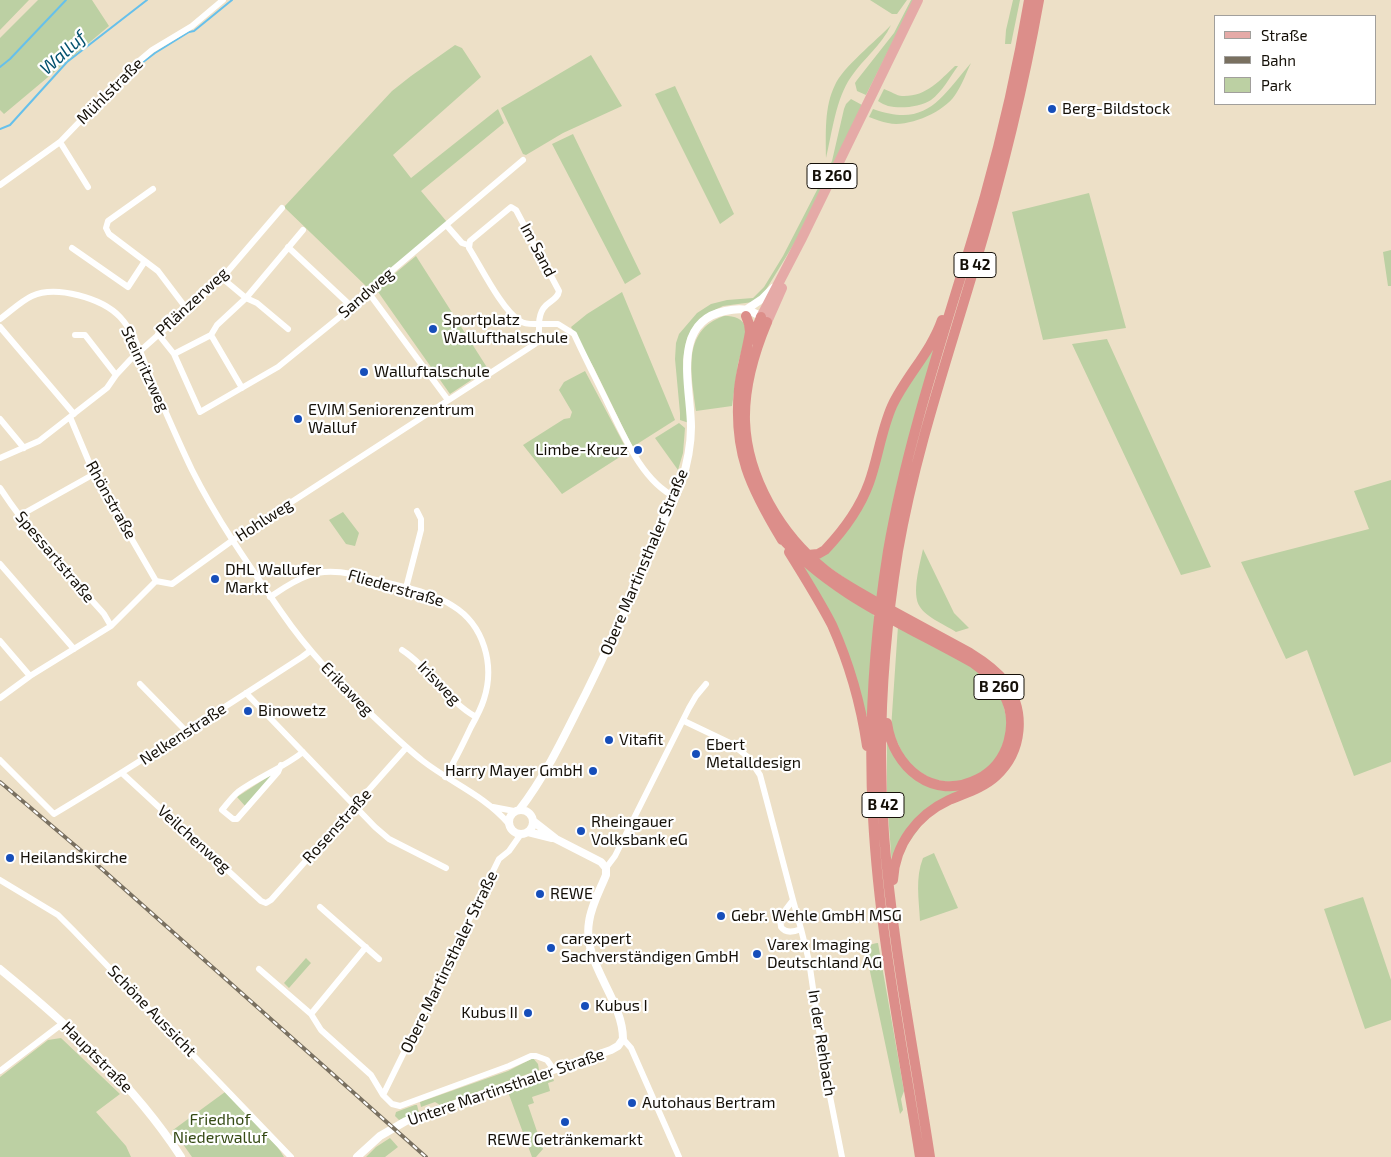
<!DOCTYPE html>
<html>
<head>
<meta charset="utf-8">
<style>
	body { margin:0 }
	#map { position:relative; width:1391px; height:1157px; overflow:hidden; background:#ede0c7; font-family:"Exo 2",sans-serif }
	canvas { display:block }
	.legend { position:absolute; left:1214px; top:15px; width:162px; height:90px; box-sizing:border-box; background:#fff; border:1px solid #a19f9c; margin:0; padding:6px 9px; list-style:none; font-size:15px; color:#151008 }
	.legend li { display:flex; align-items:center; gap:10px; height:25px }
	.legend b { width:25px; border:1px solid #a19f9c }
</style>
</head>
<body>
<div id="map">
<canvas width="1391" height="1157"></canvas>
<ul class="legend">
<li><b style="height:6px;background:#e5aaa7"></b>Straße</li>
<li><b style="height:6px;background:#797060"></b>Bahn</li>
<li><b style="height:14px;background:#bcd0a3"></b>Park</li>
</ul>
</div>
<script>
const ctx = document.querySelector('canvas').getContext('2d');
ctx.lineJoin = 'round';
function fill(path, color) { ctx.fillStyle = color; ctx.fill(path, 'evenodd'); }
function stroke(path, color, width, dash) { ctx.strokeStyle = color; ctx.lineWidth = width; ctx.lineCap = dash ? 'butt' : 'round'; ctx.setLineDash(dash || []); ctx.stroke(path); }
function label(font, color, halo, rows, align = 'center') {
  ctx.font = font + ' "Exo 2",sans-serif'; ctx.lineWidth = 4.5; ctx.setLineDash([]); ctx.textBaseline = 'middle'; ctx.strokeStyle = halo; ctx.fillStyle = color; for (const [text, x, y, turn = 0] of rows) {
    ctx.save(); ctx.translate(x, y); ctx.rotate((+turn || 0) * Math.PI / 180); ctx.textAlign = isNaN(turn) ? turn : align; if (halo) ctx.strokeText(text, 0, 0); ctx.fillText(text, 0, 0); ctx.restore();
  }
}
const green = new Path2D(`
	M 0,0 L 29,0 L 0,30 Z
	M 38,0 L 92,0 L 109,26 L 4,114 L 0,110 L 0,38 Z
	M 870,0 L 907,0 L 897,14 L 892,14 Z
	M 911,0 L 914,0 L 866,95 L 857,91 L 855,83 L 857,80 L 894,33 Z
	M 1013,0 L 1020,0 L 1011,44 L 1005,44 L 1006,30 Z
	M 891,25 C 882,45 863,59 851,77 C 836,98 832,133 826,158 C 826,134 824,107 835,85 C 842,68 877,40 891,25 Z
	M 455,45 L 462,48 L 481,77 L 393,155 L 411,178 L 498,109 L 504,123 L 421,191 L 447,222 L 401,261 L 367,287 L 284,207 L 392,91 L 411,76 Z
	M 591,55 L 622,106 L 563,133 L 526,155 L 523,154 L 501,108 Z
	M 971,63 C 966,73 963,83 957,92 C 947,111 909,128 888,123 C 882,122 875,119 869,117 L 873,109 C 927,128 940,99 971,63 Z
	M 955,66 L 958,66 C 950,77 942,92 931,100 C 920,107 901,109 888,106 C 885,105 881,103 878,101 L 884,89 C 890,91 897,96 902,96 C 926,97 939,81 955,66 Z
	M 675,86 L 734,214 L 720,224 L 655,94 Z
	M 851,99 L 862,105 L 797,239 L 764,293 L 753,302 L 723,306 L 705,315 L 692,329 L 687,339 L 683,360 L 689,423 L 680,420 L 680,413 L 675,359 L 676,343 L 679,334 L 697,313 L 711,304 L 727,300 L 753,298 L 764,287 L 783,256 L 832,161 L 844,109 L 846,104 Z
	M 573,134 L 641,274 L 625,284 L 552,144 Z
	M 1089,193 L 1126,328 L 1043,340 L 1012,212 Z
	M 1391,250 L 1391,286 L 1388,286 L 1383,252 Z
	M 416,256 L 488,369 L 450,394 L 376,289 Z
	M 622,292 L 675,420 L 634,446 L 632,446 L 594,368 L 571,327 L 587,314 Z
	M 724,316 C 735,316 743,318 747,330 L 738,364 L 732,406 L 696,411 C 692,376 680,331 724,316 Z
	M 937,338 L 876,600 L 816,558 L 846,530 L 895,408 Z
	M 1107,339 L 1211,567 L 1181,575 L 1072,344 Z
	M 585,371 L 627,450 L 626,453 L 562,494 L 523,445 L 564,419 L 570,418 L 572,412 L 559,390 L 564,382 Z
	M 679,423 L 685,428 L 683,453 L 678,470 L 655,438 Z
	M 1391,480 L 1391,762 L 1354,776 L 1307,650 L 1286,659 L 1241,562 L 1369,529 L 1354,491 Z
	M 343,512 L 359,533 L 355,546 L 346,544 L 329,520 Z
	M 923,549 L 954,613 L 969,628 L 956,632 C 947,626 926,617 920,607 C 911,594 920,564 923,549 Z
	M 797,558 L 871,612 L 876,618 L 869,722 L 860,699 Z
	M 898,626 L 976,669 L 1000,692 L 1009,728 L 996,762 L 969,781 L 937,782 L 908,765 L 891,729 Z
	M 887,740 L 911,775 L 969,786 L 935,806 L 892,866 L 887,799 Z
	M 277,771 L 246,807 L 237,797 Z
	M 934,853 L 958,908 L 920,921 C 919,899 915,878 923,858 Z
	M 1363,897 L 1391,980 L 1391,1020 L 1365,1029 L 1324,909 Z
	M 878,943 L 904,1091 L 901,1099 L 903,1110 L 900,1114 L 868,962 C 866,951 865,944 878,943 Z
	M 306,958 L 311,963 L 289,988 L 284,983 Z
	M 61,1038 L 120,1094 L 96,1112 L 126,1146 L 131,1157 L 0,1157 L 0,1077 L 48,1040 Z
	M 533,1058 L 538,1064 L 539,1070 L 440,1105 L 435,1102 L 421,1107 L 420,1102 L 508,1071 Z
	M 552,1076 L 554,1081 L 548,1083 L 550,1091 L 532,1097 L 534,1103 L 528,1105 L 543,1149 L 536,1157 L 532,1157 L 508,1092 Z
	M 225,1092 L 277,1146 L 284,1157 L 192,1157 L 173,1130 Z
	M 415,1105 L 417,1105 L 419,1113 L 399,1120 L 395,1116 L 396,1112 Z
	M 390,1138 L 398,1147 L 385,1157 L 366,1157 L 376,1147 Z`);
const stream = new Path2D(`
	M 0,67 L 10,59 L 66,0
	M 98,111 L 115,93 L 117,88 L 138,66 L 155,53 L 189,32 L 194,31 L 232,0
	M 0,129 L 10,125 L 67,62 L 147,0`);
const minor = new Path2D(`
	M 60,142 L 88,187
	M 0,185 L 60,142 L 133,66 L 152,50 L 192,26 L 223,0
	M 153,189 L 108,221 L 106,228 L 109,234 L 158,271 L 186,308
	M 511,207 L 516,210 L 559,291 C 557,304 540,299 539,324 C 533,324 526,325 520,321 C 502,310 481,267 469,248 L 470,241 Z
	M 448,227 L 462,243 L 468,245
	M 288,247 L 352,307
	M 72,248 L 128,287 L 145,261
	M 222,278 L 246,298 L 257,303 L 288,329
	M 368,292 L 448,400
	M 0,319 C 10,312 21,301 32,296 C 56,285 102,298 120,317 C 135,333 142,357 150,376 C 164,408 177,439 192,470 C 217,520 250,567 282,613 C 308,651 340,684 373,716 C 389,731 405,747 423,761 C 450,782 485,796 508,823
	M 0,327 L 74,414
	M 158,334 L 174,354 L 200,412 L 278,367 L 352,307 L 395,268 L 523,160
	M 75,335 L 85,335 L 116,375
	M 174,354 L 211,335
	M 242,388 L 211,335 L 217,325 L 246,298 L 303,230
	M 70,417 L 94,474 L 156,581
	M 0,419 L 24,448
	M 0,458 L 39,441 L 107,388 L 116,375 L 130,360 L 222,278 L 282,208
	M 0,488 C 30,534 67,573 104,614 L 111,626
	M 19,516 L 94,474
	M 0,564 L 74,649
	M 406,588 L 421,530 L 421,519 L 417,511
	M 270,597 C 282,589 293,581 307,576 C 334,565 365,578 392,584 C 412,589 435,594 453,606 C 484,625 495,665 484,699 C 481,709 476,718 471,727 C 463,744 455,761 445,777
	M 0,641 L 30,676
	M 402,650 C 430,668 447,701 476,717
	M 140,684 L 186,731
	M 246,693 L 375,827 L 389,839 L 446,868
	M 0,698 L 30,676 L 111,626 L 156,581 L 172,584 L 233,540 L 535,344 L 539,339 L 539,324 L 558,324 L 574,334 C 585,358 597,381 608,404 C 624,436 642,481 675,497
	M 684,721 L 730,743 L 748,757 L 760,775 L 793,900 L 780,917 L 781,927 C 786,934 794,932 801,929 L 793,900
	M 0,760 L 54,814 C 138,764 220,710 302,657 L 310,651
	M 281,765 L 278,772 L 237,819 L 233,819 L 222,810 C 227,804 232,797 238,792 C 258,777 283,768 303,752
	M 123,774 L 261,901 L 266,903 L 271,900 L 406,748
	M 493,807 L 514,811
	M 521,834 L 509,851 L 499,859 L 383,1095 L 392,1104 L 400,1106 L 509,1066 L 531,1056 L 536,1056 L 547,1060 L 554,1070
	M 606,868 L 615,856 L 689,708 L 696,696 L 706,684
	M 0,880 L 58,915 L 73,930 L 291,1157
	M 320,907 L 379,959
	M 801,929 L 809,961 L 825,1071 L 842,1157
	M 259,969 L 311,1014 L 321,1030 L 371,1075 L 383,1095
	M 311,1014 L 366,947
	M 623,1039 L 631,1048 L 679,1157
	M 0,1071 L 63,1023`);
const tertiary = new Path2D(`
	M 747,309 L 762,299 L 773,288
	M 520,809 C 547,774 566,732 586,693 C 620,624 651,554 681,484 C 687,465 691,447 691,427 C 691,388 670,322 725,311 C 739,308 749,308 761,317
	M509 822a12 12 0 1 1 24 0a12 12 0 1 1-24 0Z
	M 528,832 L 552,838
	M 0,969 C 67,1024 133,1083 181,1157
	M 357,1157 L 380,1136 L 406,1121 L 611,1050 L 618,1046 L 623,1039 C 623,999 582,963 589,922 C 591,906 600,890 606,875 L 606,868 L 601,862 L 556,839 L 533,821`);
const primary = new Path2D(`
	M 767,321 L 761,317 L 801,240 L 918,0
	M 767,322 L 782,288`);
const trunk = new Path2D(`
	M 746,316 L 749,324 L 750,332 C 747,351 741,369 739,389 C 733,452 750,487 782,540
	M 767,322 C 754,353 744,386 745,421 C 747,478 781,535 825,570 C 844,585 866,596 887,608 C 915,623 942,638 970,653 C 983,661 996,670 1005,682 C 1026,711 1023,751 996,776 C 983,788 965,793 949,800 C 917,815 895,844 893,880
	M 752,340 L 761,317
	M 779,535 C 831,595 906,625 973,663 C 985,672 996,680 1003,693 C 1020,723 1009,763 978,779 C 933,802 893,767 887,723
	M 789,552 C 804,576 819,600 832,625 C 849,663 861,705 867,746
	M 808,555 L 818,554 L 825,550 C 843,531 860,508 869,483 C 878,458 881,431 892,406 C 906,376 931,352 942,320
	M 920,1157 C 902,1044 879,931 873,817 C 868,728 874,639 888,551 C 909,430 951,314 985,196 C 1003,132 1018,66 1029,0
	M 930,1157 C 914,1050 892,943 884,834 C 877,740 883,644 898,551 C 915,453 947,360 975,265 C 1001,178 1023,90 1039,0`);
const rail = new Path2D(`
	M 0,782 L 85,854 L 426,1157`);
const markers = [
	[1052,109,5,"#164eba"],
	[433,329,5,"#164eba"],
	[364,372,5,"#164eba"],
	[298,419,5,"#164eba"],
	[638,450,5,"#164eba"],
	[215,579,5,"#164eba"],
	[248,711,5,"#164eba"],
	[609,740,5,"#164eba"],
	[696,754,5,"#164eba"],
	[593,771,5,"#164eba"],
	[581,831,5,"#164eba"],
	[10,858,5,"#164eba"],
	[540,894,5,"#164eba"],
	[721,916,5,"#164eba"],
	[551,948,5,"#164eba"],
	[757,954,5,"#164eba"],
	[585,1006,5,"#164eba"],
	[528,1013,5,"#164eba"],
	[632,1103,5,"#164eba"],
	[565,1122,5,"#164eba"]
];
const shields = [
	[832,176,50],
	[975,265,42],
	[999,687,50],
	[883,805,42]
];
const shieldNames = [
	["B 260",832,176],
	["B 42",975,265],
	["B 260",999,687],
	["B 42",883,805]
];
const streetNames = [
	["Mühlstraße",110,91,-45],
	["Im Sand",538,250,62],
	["Sandweg",366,293,-41],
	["Pflänzerweg",192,302,-43],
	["Steinritzweg",145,369,65],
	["Rhönstraße",111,500,61],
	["Hohlweg",264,520,-33],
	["Spessartstraße",55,557,50],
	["Obere Martinsthaler Straße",644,562,-67],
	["Fliederstraße",396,588,16],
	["Irisweg",439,683,46],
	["Erikaweg",347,689,46],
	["Nelkenstraße",183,734,-33],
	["Rosenstraße",337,826,-48],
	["Veilchenweg",194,839,42],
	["Obere Martinsthaler Straße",449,962,-64],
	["Schöne Aussicht",152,1011,46],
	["In der Rehbach",822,1043,81],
	["Hauptstraße",97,1057,45],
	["Untere Martinsthaler Straße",506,1087,-19]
];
const poiNames = [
	["Berg-Bildstock",1062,109],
	["Sportplatz",443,320],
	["Wallufthalschule",443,338],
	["Walluftalschule",374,372],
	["EVIM Seniorenzentrum",308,410],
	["Walluf",308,428],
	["Limbe-Kreuz",628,450,"right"],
	["DHL Wallufer",225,570],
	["Markt",225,588],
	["Binowetz",258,711],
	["Vitafit",619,740],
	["Ebert",706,745],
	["Metalldesign",706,763],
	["Harry Mayer GmbH",583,771,"right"],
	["Rheingauer",591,822],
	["Volksbank eG",591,840],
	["Heilandskirche",20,858],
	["REWE",550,894],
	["Gebr. Wehle GmbH MSG",731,916],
	["carexpert",561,939],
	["Sachverständigen GmbH",561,957],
	["Varex Imaging",767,945],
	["Deutschland AG",767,963],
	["Kubus I",595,1006],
	["Kubus II",518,1013,"right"],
	["Autohaus Bertram",642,1103],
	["REWE Getränkemarkt",565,1140,"center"]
];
const parkNames = [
	["Friedhof",220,1120],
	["Niederwalluf",220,1138]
];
const waterNames = [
	["Walluf",63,53,-42]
];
fill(green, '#bcd0a3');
stroke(stream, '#66c0eb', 2);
stroke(minor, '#fff', 6);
stroke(tertiary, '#fff', 8);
stroke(primary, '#e5aaa7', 10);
stroke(trunk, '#dc8e8a', 10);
stroke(rail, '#797060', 4);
stroke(rail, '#fff', 2, [5.5]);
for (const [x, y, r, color] of markers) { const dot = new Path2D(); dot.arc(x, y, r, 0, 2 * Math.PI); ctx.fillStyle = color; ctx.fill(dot); stroke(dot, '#fff', 2); }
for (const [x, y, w] of shields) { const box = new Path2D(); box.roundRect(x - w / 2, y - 12.5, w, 25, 4); ctx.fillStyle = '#fff'; ctx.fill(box); stroke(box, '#151008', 1); }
label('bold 15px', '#151008', null, shieldNames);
label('16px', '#151008', '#fff', streetNames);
label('16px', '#151008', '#fff', poiNames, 'left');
label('16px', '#354a14', '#fff', parkNames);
label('italic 18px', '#04526f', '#fff', waterNames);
</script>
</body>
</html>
